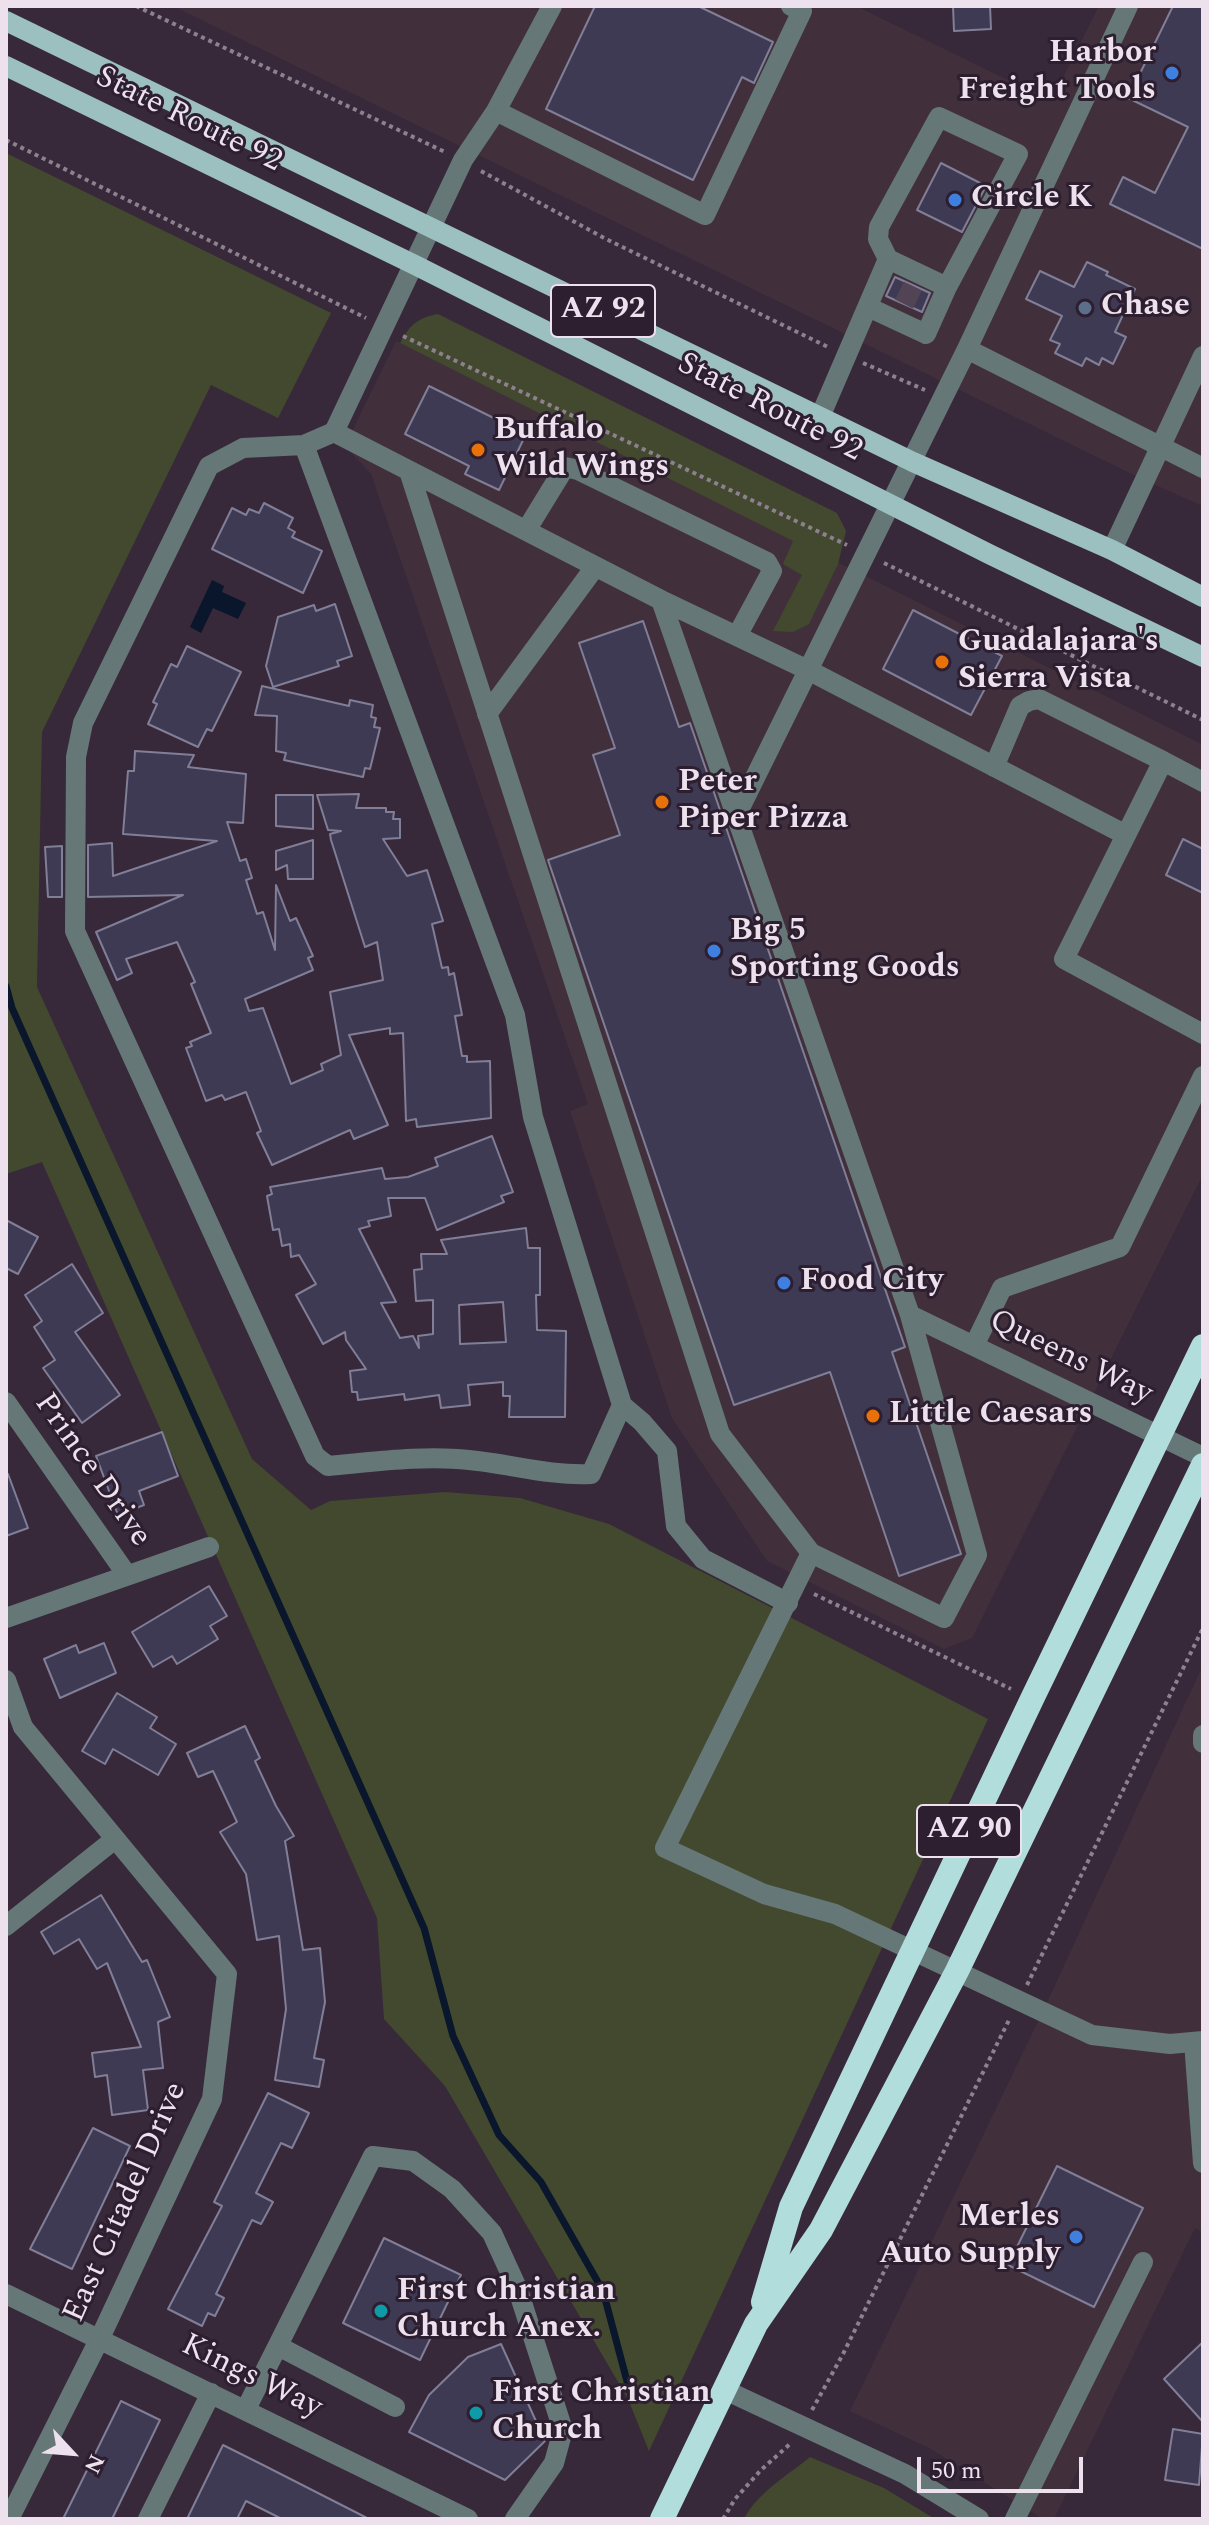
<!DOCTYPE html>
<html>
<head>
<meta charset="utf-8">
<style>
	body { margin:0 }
	#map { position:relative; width:1209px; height:2525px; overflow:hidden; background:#37283a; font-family:Spectral,serif }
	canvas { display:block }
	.frame { position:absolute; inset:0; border:8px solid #ece1ed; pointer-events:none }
	.north { position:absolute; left:32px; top:2413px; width:80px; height:80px; -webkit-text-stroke:6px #2d1e30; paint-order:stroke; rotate:116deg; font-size:22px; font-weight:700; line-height:32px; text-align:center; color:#ece1ed }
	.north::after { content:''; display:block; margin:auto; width:28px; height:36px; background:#ece1ed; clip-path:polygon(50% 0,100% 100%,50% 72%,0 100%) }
	.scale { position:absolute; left:917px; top:2457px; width:166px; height:36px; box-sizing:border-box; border:4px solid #ece1ed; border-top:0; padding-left:10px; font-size:24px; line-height:28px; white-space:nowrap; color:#ece1ed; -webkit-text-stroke:6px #2d1e30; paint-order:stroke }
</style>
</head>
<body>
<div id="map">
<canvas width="1209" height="2525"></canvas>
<div class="frame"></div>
<div class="north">N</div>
<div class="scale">50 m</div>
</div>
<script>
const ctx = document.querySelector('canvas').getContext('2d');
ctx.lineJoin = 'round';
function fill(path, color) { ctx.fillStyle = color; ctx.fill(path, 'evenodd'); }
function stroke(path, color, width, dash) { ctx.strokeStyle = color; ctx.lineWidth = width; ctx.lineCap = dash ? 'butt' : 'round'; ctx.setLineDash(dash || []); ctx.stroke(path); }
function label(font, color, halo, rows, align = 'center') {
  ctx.font = font + ' Spectral,serif'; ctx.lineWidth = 6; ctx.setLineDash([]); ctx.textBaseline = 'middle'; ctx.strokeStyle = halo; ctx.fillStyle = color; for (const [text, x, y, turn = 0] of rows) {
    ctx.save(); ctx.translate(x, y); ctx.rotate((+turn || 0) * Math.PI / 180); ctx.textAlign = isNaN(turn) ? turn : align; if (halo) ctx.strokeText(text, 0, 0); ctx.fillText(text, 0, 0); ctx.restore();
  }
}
const commercial = new Path2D(`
	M 173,6 L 856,6 L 1051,101 L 1099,6 L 1203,6 L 1203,506 L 1144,480 Z
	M 396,341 L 1203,745 L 1203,1174 L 972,1638 L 944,1649 L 767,1561 L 672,1418 L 570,1111 L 588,1104 L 371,474 L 345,446 Z
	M 1203,1665 L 1203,2232 L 1195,2228 L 1054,2519 L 1043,2519 L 931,2449 L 850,2411 L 1043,2011 Z`);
const green = new Path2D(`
	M 6,153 L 331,313 L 278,418 L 211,385 L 42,732 L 37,987 L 252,1459 L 311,1510 L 330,1501 L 445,1492 L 520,1498 L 609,1524 L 988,1719 L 649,2451 L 628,2399 L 445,2086 L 384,2019 L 377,1918 L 42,1162 L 6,1174 Z
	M 438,314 L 837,513 L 846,531 L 838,564 L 809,624 L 793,632 L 773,631 L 802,575 L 783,564 L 793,541 L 400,343 C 410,325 417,318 438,314 Z
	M 810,2457 L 884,2488 L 935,2519 L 744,2519 C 757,2493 788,2475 810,2457 Z`);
const water = new Path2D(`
	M 212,580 L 224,586 L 222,592 L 246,603 L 238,619 L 213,608 L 201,633 L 190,627 Z`);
const stream = new Path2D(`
	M 6,986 L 12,1008 L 424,1928 L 453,2036 L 499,2135 L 541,2182 L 603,2291 L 628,2385`);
const building = new Path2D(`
	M 595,6 L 698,6 L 773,42 L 754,83 L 742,77 L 693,180 L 546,109 Z
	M 953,6 L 990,6 L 991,29 L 954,31 Z
	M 1173,6 L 1203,6 L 1203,249 L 1110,204 L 1123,177 L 1155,193 L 1188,127 L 1128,98 Z
	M 941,163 L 986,186 L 962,232 L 917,210 Z
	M 1087,262 L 1108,272 L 1106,275 L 1135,289 L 1115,332 L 1126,337 L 1113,364 L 1102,358 L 1099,365 L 1086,358 L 1082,366 L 1055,353 L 1060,344 L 1050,340 L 1062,316 L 1026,299 L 1040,271 L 1074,287 Z
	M 895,277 L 930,293 L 922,312 L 886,296 Z
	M 429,386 L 526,434 L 499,490 L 465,474 L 469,466 L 405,434 Z
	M 264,503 L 293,518 L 288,528 L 295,532 L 292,537 L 322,551 L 303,593 L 212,549 L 232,508 L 246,515 L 249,509 L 259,513 Z
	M 335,604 L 352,656 L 337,661 L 339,666 L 273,687 L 266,666 L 278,617 L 314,605 L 316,611 Z
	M 913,610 L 1002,656 L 971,715 L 883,669 Z
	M 643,621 L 679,727 L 690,723 L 905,1347 L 892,1352 L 961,1554 L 899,1576 L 830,1372 L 734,1405 L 548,860 L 620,835 L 593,755 L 615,748 L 579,643 Z
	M 187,646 L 241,672 L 212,731 L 207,729 L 198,747 L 148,724 L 157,704 L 153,702 L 171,664 L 177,667 Z
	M 262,686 L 349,706 L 350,700 L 373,705 L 371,717 L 376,718 L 374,727 L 380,728 L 370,769 L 365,768 L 363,777 L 284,760 L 286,753 L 276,751 L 277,716 L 255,715 Z
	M 135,751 L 194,755 L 188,767 L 246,774 L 243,823 L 227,822 L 240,861 L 246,859 L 252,878 L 246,880 L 257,914 L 263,912 L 275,950 L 276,885 L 290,921 L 296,918 L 313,956 L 308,958 L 313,970 L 245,999 L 249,1011 L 263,1008 L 291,1084 L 323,1070 L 321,1064 L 341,1055 L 330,992 L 383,980 L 377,942 L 365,947 L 331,840 L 330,834 L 341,831 L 328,830 L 317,795 L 359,794 L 356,808 L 386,808 L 386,812 L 394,812 L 393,819 L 400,819 L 400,838 L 383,839 L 407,876 L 427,870 L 443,921 L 432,924 L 442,968 L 448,967 L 449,975 L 454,973 L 462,1015 L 455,1016 L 462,1056 L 467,1056 L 467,1062 L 490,1061 L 491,1118 L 417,1127 L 416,1119 L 406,1121 L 403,1033 L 390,1034 L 390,1028 L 349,1035 L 388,1125 L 354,1139 L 350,1130 L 272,1165 L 257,1133 L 261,1131 L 246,1092 L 225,1100 L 222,1095 L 206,1101 L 186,1048 L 192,1046 L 190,1042 L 211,1033 L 191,984 L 195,982 L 177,942 L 126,959 L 132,973 L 117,980 L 96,932 L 183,895 L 88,897 L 88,845 L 112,843 L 113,876 L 217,841 L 123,834 L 128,771 L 134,771 Z
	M 276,795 L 313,795 L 313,829 L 276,826 Z
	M 1183,839 L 1203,849 L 1203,893 L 1166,875 Z
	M 313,840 L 313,879 L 288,879 L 287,865 L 276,870 L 276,851 Z
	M 62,846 L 62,897 L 48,897 L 45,847 Z
	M 492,1136 L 513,1192 L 501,1196 L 504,1202 L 437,1230 L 425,1198 L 388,1198 L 391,1216 L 368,1221 L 370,1226 L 359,1229 L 396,1302 L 381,1303 L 400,1338 L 413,1336 L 419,1348 L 418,1336 L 433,1334 L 433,1300 L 416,1301 L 414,1270 L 422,1269 L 421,1254 L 447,1254 L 441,1240 L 526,1228 L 528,1248 L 540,1248 L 540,1295 L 536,1295 L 537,1330 L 566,1331 L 565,1417 L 509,1417 L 510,1396 L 503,1396 L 503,1382 L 468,1385 L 470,1405 L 441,1408 L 439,1395 L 405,1400 L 404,1394 L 358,1400 L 357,1392 L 352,1392 L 350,1371 L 366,1369 L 346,1340 L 345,1332 L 323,1344 L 296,1295 L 316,1284 L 299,1255 L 291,1257 L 290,1244 L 282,1246 L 279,1229 L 273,1230 L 267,1196 L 272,1194 L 270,1187 L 382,1168 L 385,1179 L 408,1177 L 438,1166 L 435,1158 ZM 503,1302 L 506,1342 L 460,1344 L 459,1305 Z
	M 6,1220 L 38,1237 L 18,1274 L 6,1268 Z
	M 72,1264 L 103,1313 L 75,1332 L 120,1395 L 82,1423 L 43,1368 L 55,1360 L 34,1327 L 42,1321 L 25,1295 Z
	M 162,1432 L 178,1476 L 139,1491 L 144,1505 L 118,1515 L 96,1456 Z
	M 8,1474 L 28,1528 L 6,1536 L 6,1475 Z
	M 209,1586 L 227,1616 L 210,1626 L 218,1639 L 177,1664 L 172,1656 L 153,1667 L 132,1632 Z
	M 104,1643 L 116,1673 L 60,1698 L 44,1659 L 76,1645 L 79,1653 Z
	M 117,1693 L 157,1717 L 150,1728 L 176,1744 L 158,1775 L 113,1749 L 105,1764 L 82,1751 Z
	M 245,1726 L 260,1758 L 255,1761 L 276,1806 L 294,1836 L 285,1841 L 303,1950 L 320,1948 L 325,2002 L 314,2058 L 324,2060 L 319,2087 L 275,2080 L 286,2009 L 279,1936 L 257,1940 L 246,1874 L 220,1832 L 237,1822 L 213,1771 L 198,1777 L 187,1753 Z
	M 101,1895 L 142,1962 L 147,1960 L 170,2017 L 158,2022 L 163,2068 L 143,2070 L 148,2110 L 112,2115 L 107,2075 L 95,2077 L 92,2053 L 141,2047 L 107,1963 L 97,1969 L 79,1939 L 54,1954 L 41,1932 Z
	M 268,2093 L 309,2113 L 292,2148 L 281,2143 L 256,2193 L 273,2202 L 261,2224 L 252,2220 L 216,2294 L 224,2298 L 215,2316 L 208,2313 L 202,2326 L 168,2309 L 222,2206 L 214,2202 Z
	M 93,2128 L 130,2146 L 72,2269 L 30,2249 Z
	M 1057,2166 L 1143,2208 L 1094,2307 L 1008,2265 Z
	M 384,2238 L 461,2275 L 420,2360 L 343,2323 Z
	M 1203,2342 L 1203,2422 L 1164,2379 Z
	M 501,2344 L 545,2441 L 505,2480 L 409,2432 L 429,2395 L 468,2357 Z
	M 121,2401 L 160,2420 L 112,2519 L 63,2519 Z
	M 1173,2429 L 1203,2434 L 1199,2485 L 1165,2480 Z
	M 223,2445 L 263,2465 L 369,2519 L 282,2519 L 246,2501 L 237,2519 L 187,2519 Z`);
const minorTunnel = new Path2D(`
	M 904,304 L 914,284`);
const path = new Path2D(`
	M 136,6 L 445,152
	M 6,140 L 366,318
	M 481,171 L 606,239 L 830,348
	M 403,336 L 847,545
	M 863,363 L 925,390
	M 884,563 L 1203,720
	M 814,1594 L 1011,1689
	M 1027,1985 L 1203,1628
	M 812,2410 L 843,2354 L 1010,2018
	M 723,2519 L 735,2499 L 761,2470 L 790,2444`);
const minor = new Path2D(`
	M 496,111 L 705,215 L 802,11 L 791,6
	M 888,259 L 878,239 L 879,227 L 939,117 L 1018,154 L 947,287
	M 967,349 L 1128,6
	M 820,417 L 888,259 L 947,287 L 926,334 L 868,307
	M 334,432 L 463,160 L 496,111 L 552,6
	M 304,445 L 515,1015 L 533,1117 L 622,1405 L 591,1474 C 548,1476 511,1464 469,1460 C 423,1455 374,1462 328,1466 L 315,1456 L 75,931 L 76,757 L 83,723 L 209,466 L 243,448 L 304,445 L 334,432 L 661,600 L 910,1315 L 977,1555 L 944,1618 L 811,1553 L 665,1848 L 764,1894 L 835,1914 L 1092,2035 L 1170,2044 L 1203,2041
	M 409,471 L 720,1434 L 811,1553
	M 527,529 L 565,467 L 578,470 L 767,562 L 772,571 L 737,636
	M 1112,550 L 1203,356
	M 661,600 L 810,671 L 1126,835 L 1064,959 L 1203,1034
	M 487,714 L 595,567
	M 994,767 L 1020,706 L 1029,701 L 1039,699 L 1163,761
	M 736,816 L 967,349 L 1203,468
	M 1126,835 L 1163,761 L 1203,782
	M 910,1315 L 1203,1457
	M 974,1346 L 1002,1288 L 1120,1247 L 1203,1076
	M 6,1402 L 127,1575
	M 622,1405 L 642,1422 L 667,1451 L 676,1526 L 703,1559 L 788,1603
	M 6,1618 L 209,1547
	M 6,1680 L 23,1727 L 227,1974 L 212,2099 L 100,2338 L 9,2519
	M 1203,1735 L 1203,1743
	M 6,1926 L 115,1839
	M 1194,2042 L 1203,2163
	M 6,2294 L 468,2519
	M 278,2346 L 395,2407
	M 725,2390 L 905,2474 L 979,2519
	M 246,2409 L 373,2156 L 413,2161 L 452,2189 L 492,2233 L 518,2290 L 563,2430 L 554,2463 L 515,2519
	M 148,2519 L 211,2393
	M 1015,2519 L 1143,2262`);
const major = new Path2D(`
	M 6,21 L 913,462 L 1112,550 L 1203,597
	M 6,66 L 415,265 L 991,555 L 1203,657`);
const highway = new Path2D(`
	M 763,2302 L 791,2207 L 1032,1699 L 1203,1346
	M 662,2519 L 756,2324 L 821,2230 L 957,1971 L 1203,1465`);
const markers = [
	[1172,73,8,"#3f7fe0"],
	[955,200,8,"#3f7fe0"],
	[1085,308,8,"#5c6f8a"],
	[478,450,8,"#e8710a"],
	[942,662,8,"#e8710a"],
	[662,802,8,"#e8710a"],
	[714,951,8,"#3f7fe0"],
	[784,1283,8,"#3f7fe0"],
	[873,1416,8,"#e8710a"],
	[1076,2237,8,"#3f7fe0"],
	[381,2311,8,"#0f9aa8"],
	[476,2413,8,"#0f9aa8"]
];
const shields = [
	[603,311,104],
	[969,1831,104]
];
const shieldNames = [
	["AZ 92",603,311],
	["AZ 90",969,1831]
];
const poiNames = [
	["Harbor",1156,55,"right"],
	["Freight Tools",1156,92,"right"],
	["Circle K",971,200],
	["Chase",1101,308],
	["Buffalo",494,432],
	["Wild Wings",494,469],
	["Guadalajara's",958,644],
	["Sierra Vista",958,681],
	["Peter",678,784],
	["Piper Pizza",678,821],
	["Big 5",730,933],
	["Sporting Goods",730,970],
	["Food City",800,1283],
	["Little Caesars",889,1416],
	["Merles",1060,2219,"right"],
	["Auto Supply",1060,2256,"right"],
	["First Christian",397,2293],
	["Church Anex.",397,2330],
	["First Christian",492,2395],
	["Church",492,2432]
];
const streetNames = [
	["State Route 92",188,121,26],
	["State Route 92",769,409,27],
	["Queens Way",1070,1359,26],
	["Prince Drive",91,1471,55],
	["East Citadel Drive",127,2203,-66],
	["Kings Way",251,2378,26]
];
fill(commercial, '#41303b');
fill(green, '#42492e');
fill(water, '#09162b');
stroke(stream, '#09162b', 7);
fill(building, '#3e3a54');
stroke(building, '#817e97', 2);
stroke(minorTunnel, '#524455', 20, [20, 10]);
stroke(path, '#8d808f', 4, [4, 4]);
stroke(minor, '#677', 20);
stroke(major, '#9cc0bf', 20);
stroke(highway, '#b1dddc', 24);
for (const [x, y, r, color] of markers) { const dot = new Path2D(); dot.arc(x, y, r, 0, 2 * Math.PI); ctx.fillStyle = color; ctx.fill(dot); stroke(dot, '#2d1e30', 3); }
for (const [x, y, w] of shields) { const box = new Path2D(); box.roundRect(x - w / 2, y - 26, w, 52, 6); ctx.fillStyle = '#2d1e30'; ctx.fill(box); stroke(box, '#ece1ed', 2); }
label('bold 30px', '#ece1ed', null, shieldNames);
label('bold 32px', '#ece1ed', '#2d1e30', poiNames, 'left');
label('32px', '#ece1ed', '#2d1e30', streetNames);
</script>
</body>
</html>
